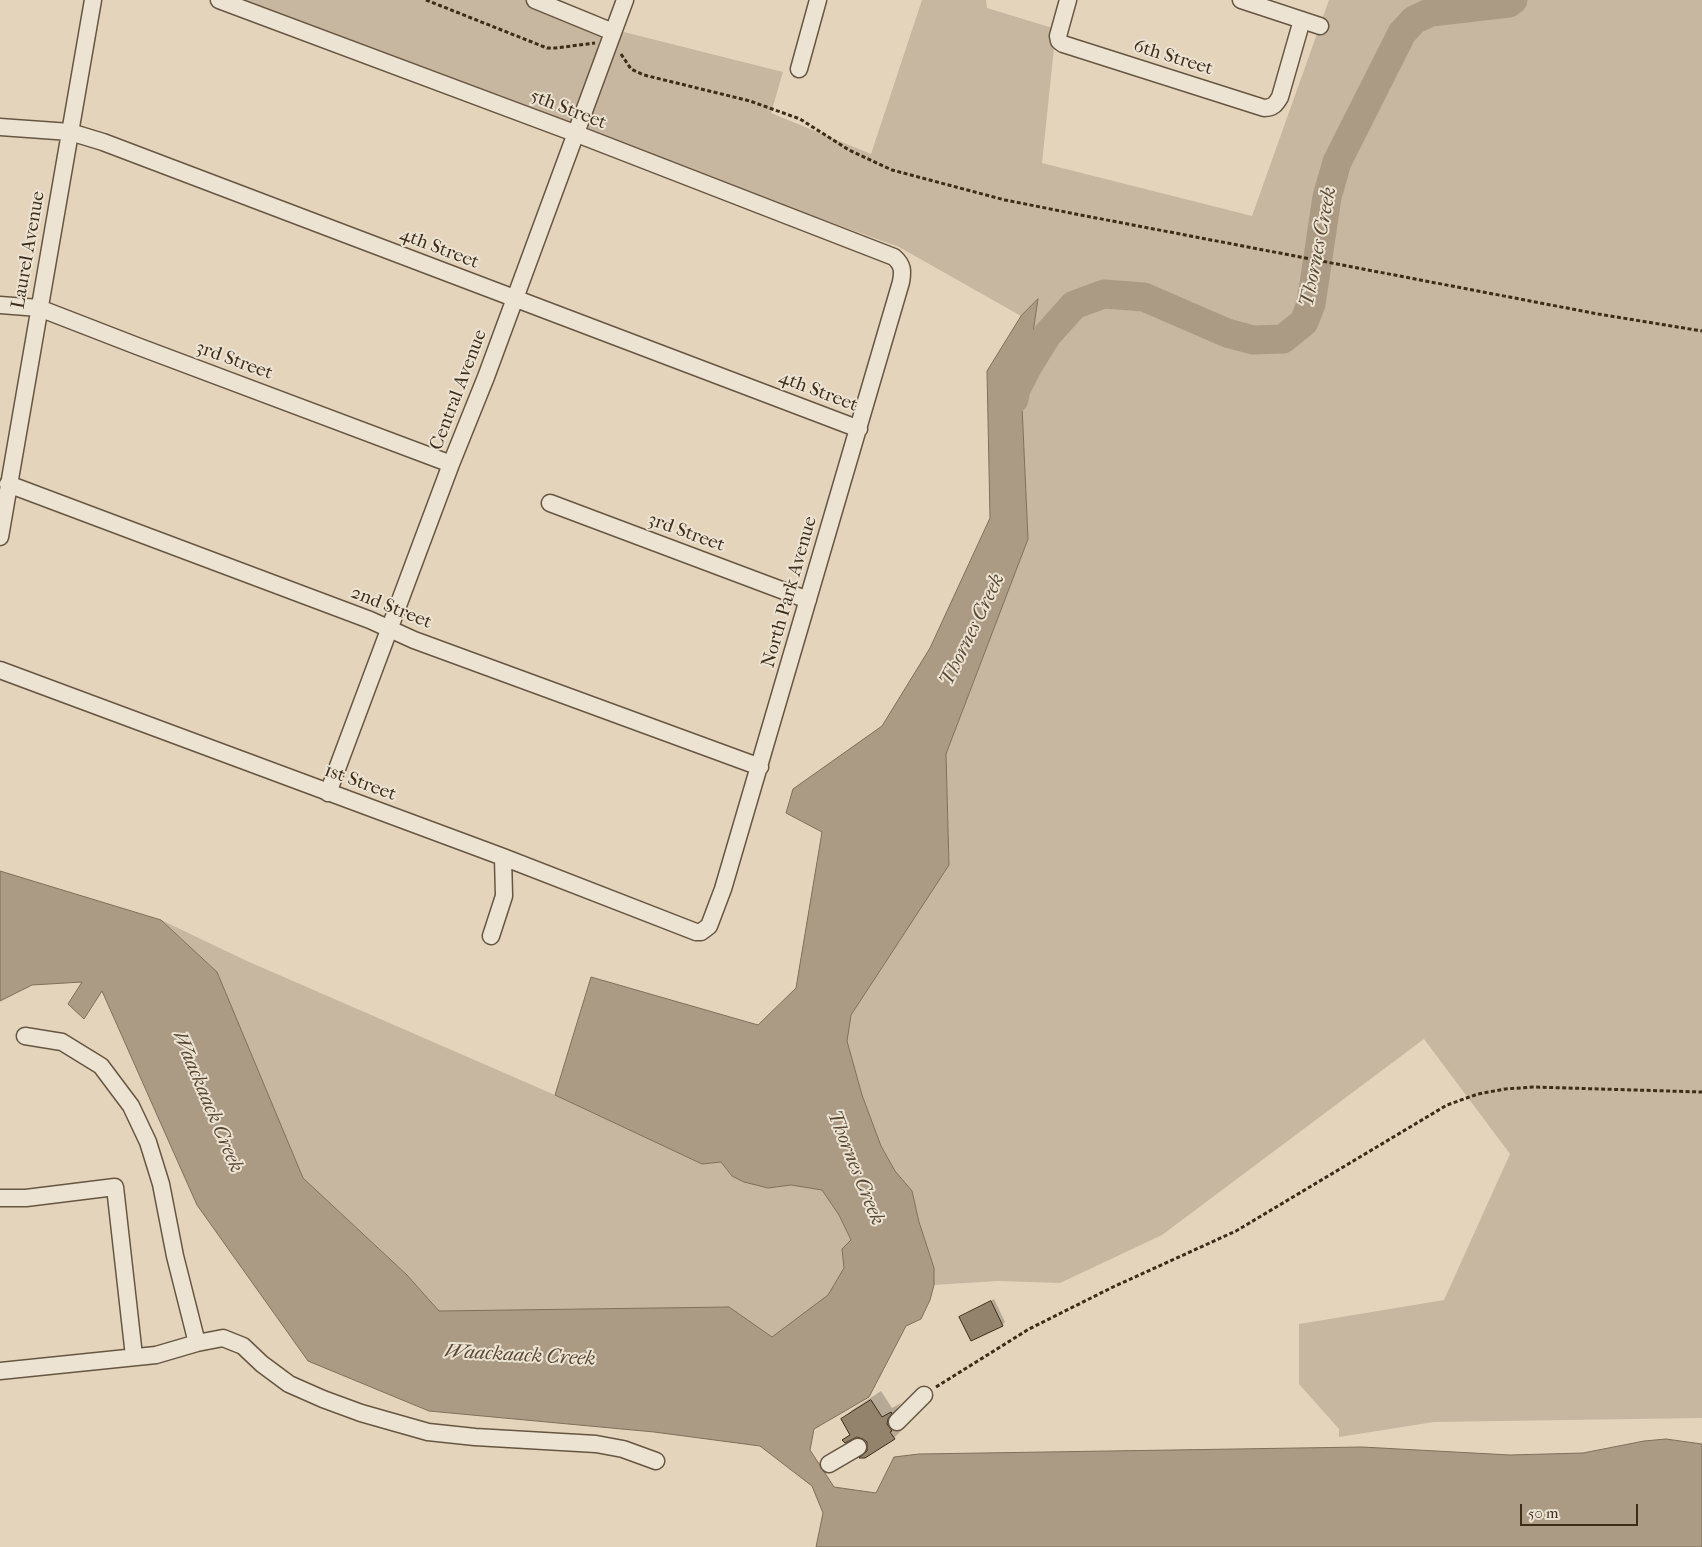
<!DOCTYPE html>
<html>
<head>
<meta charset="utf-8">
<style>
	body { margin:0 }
	#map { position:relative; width:1702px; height:1547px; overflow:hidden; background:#e4d4bc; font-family:"IM FELL French Canon",serif }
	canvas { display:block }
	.scale { position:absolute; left:1520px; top:1504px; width:118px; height:22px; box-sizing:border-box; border:2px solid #3c2c18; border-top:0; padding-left:6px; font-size:15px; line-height:18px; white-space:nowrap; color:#3c2c18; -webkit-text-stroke:4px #ede3d3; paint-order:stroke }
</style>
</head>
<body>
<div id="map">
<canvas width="1702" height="1547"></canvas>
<div class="scale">50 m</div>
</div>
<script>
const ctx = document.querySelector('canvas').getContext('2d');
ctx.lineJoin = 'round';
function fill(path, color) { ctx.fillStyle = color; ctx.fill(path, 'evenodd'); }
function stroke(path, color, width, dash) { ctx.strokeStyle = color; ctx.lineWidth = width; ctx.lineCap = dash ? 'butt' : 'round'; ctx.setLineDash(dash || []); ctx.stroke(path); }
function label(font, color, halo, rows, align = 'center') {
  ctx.font = font + ' "IM FELL French Canon",serif'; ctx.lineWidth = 4; ctx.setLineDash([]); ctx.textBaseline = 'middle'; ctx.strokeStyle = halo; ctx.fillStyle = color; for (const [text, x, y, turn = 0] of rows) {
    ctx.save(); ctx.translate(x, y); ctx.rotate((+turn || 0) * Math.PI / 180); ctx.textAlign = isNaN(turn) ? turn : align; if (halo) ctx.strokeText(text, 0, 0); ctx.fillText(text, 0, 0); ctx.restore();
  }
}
const green = new Path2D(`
	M 216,0 L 544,0 L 612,29 L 783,72 L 771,113 L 871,154 L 922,0 L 986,0 L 987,8 L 1056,29 L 1042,163 L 1252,216 L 1329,0 L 1702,0 L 1702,1418 L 1434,1422 L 1339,1437 L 1339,1429 L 1299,1384 L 1299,1324 L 1444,1300 L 1510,1154 L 1424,1039 L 1162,1235 L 1060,1283 L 998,1281 L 934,1285 L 934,1268 L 919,1222 L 912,1191 L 895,1171 L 881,1146 L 862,1095 L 847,1041 L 851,1015 L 949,865 L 946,754 L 1028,539 L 1022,406 L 1038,300 L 1021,316 L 899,247 Z
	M 161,920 L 247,961 L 555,1095 L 702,1164 L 721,1162 L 732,1176 L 768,1188 L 791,1185 L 822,1190 L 839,1215 L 851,1241 L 842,1249 L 844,1268 L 828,1295 L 772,1337 L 729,1307 L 439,1311 L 407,1275 L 303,1178 L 217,972 Z`);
const water = new Path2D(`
	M 1038,299 L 1022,406 L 1028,539 L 946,754 L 949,865 L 851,1015 L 847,1041 L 862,1095 L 881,1146 L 895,1171 L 912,1191 L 919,1222 L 934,1268 L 934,1285 L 930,1300 L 921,1319 L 906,1326 L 869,1397 L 814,1429 L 810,1450 L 834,1487 L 876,1493 L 894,1457 L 919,1454 L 1362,1447 L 1510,1455 L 1583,1453 L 1644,1441 L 1666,1439 L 1702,1444 L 1702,1547 L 816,1547 L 823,1513 L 812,1486 L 760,1446 L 654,1432 L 429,1411 L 308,1361 L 197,1205 L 102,991 L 84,1019 L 68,1004 L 82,982 L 32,985 L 0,1001 L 0,871 L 161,920 L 217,972 L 303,1178 L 407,1275 L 439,1311 L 729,1307 L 772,1337 L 828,1295 L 844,1268 L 842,1249 L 851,1240 L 839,1215 L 822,1190 L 791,1185 L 768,1188 L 744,1182 L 732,1176 L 721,1162 L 702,1164 L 555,1095 L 591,977 L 758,1025 L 796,988 L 822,832 L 786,813 L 793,789 L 882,726 L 930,648 L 990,518 L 987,371 L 1021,316 Z`);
const shadow = new Path2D(`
	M 994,1299 L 1005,1322 L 1002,1325 L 961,1317 Z
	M 881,1391 L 892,1408 L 901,1403 L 897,1408 L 897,1414 L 904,1428 L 894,1438 L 868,1450 L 867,1441 L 857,1436 L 844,1440 L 851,1433 L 842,1420 L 852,1410 Z`);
const river = new Path2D(`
	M 1014,399 L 1016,389 L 1029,364 L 1047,335 L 1074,305 L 1104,294 L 1144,297 L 1227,333 L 1253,340 L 1283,339 L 1304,322 L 1311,304 L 1327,197 L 1337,162 L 1402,33 L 1414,20 L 1431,12 L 1509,3 L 1513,0`);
const building = new Path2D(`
	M 991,1301 L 1003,1326 L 971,1341 L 959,1317 Z
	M 871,1400 L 882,1417 L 891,1412 L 892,1413 L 888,1419 L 887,1424 L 892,1431 L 890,1432 L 895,1439 L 865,1458 L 859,1458 L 867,1451 L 867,1442 L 863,1439 L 857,1437 L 845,1443 L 842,1440 L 850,1435 L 841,1419 Z`);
const path = new Path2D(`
	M 426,0 L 547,48 L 556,48 L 595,43
	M 621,54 L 631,69 L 644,75 L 750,101 L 800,119 L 849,150 L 892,170 L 1005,200 L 1086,216 L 1598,314 L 1702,331
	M 936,1387 L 1029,1329 L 1113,1287 L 1236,1231 L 1447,1105 L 1478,1094 L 1505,1089 L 1533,1087 L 1702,1092`);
const minor = new Path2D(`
	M 535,0 L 613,32
	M 1068,0 L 1058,36 L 1059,41 L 1063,44 L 1264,108 C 1273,108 1276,104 1280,97 L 1302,20
	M 1241,0 L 1320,26
	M 799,69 L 818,0
	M 0,127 L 70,132 L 103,142 L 859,429
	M 0,305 L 39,308 L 137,346 L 451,464
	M 8,484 L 370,620 L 414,640 L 760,767
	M 550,503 L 808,600
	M 0,537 L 93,0
	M 0,670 L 503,857 L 696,932 L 701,932 L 709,926 L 723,889 L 901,282 C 903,271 903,265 894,257 L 577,134 L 219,0
	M 328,793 L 451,464 L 486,377 L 625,0
	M 491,936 L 504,896 L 503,857
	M 25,1036 L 62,1042 L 101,1066 L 131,1106 L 148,1142 L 161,1184 L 175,1256 L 197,1343
	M 0,1198 L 26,1198 L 115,1187 L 134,1356
	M 0,1371 L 156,1355 L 197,1343 L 223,1338 L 243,1346 L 262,1364 L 289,1384 L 323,1399 L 361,1413 L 428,1432 L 475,1437 L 596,1444 L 623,1449 L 656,1461
	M 897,1422 L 924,1395
	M 829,1464 L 858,1447`);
const streetNames = [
	["6th Street",1173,58,17],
	["5th Street",568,110,21],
	["4th Street",439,249,21],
	["Laurel Avenue",29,250,-80],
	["3rd Street",234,361,20],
	["Central Avenue",459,390,-69],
	["4th Street",818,392,21],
	["3rd Street",686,533,20],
	["North Park Avenue",790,592,-74],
	["2nd Street",391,608,22],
	["1st Street",360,783,20]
];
const waterNames = [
	["Thornes Creek",1319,247,-79],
	["Thornes Creek",973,630,-64],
	["Waackaack Creek",207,1102,67],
	["Thornes Creek",855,1168,68],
	["Waackaack Creek",520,1356,3]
];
fill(green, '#c7b7a0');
fill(water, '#ab9b84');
stroke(water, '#7f6f59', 1);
fill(shadow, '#0003');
stroke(river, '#ab9b84', 29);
fill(building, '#93836d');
stroke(building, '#3c2c18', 1);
stroke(minor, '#665641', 19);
stroke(path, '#3c2c18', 3, [4, 2.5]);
stroke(minor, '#ede3d3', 16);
label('19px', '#3c2c18', '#ede3d3', streetNames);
label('italic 20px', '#584833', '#ede3d3', waterNames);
</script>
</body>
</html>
